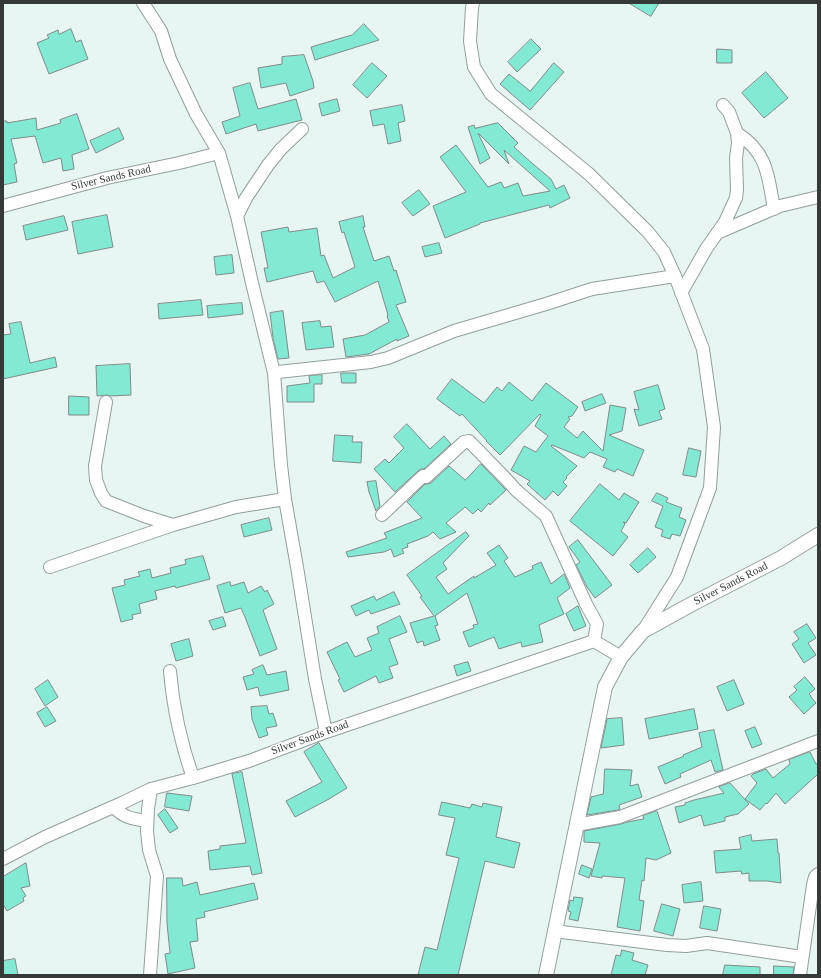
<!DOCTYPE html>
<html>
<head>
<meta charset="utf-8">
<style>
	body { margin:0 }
	#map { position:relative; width:821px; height:978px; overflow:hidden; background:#e8f6f3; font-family:"Times New Roman",serif }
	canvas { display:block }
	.frame { position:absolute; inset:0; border:4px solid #353a39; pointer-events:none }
</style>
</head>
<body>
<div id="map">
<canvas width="821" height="978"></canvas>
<div class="frame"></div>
</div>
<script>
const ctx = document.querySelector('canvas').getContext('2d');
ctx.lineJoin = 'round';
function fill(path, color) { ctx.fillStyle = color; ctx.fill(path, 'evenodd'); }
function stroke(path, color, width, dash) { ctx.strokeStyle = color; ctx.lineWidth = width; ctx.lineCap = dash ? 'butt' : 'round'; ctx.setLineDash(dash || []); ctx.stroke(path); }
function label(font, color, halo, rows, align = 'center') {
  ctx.font = font + ' "Times New Roman",serif'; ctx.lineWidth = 3; ctx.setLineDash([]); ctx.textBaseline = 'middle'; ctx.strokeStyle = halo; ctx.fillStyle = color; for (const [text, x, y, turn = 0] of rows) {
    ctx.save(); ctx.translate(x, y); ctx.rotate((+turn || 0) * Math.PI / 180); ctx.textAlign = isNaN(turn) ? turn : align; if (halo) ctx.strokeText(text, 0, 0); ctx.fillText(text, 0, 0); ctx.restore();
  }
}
const building = new Path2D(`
	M 629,3 L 659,3 L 651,16 Z
	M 364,24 L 379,40 L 315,60 L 311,47 L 352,35 Z
	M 71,29 L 76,42 L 81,40 L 88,59 L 49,74 L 37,43 L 49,38 L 47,35 L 58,30 L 59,34 Z
	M 531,39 L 541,49 L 517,72 L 508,62 Z
	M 717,49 L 732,50 L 732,63 L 717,63 Z
	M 304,55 L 313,81 L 314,88 L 290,96 L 286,83 L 261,88 L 258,68 L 282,64 L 282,57 Z
	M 372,63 L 387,76 L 367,98 L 353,85 Z
	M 554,63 L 564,72 L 530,110 L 500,84 L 509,74 L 530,91 Z
	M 766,72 L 788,98 L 764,118 L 742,93 Z
	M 250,83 L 258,109 L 296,99 L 302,120 L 258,131 L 256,124 L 226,134 L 222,122 L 240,116 L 233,88 Z
	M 337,99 L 340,111 L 322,116 L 319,104 Z
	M 402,105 L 405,121 L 398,123 L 401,141 L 388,144 L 384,124 L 373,126 L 370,111 Z
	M 77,114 L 89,149 L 72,155 L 74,169 L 63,171 L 61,158 L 43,163 L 35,136 L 11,139 L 17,163 L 14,164 L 17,182 L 3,185 L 3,121 L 7,121 L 7,123 L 36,118 L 37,130 L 61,123 L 60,120 Z
	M 498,123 L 518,143 L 514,147 L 533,164 L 551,179 L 556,189 L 564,185 L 570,198 L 550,208 L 549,205 L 480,223 L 480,224 L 445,238 L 433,206 L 466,192 L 440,157 L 456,145 L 488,187 L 501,182 L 504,188 L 518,183 L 523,196 L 550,191 L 504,150 L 509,164 L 478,133 L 490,158 L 480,164 L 468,127 L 474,125 L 475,128 Z
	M 119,128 L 124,139 L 96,153 L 90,141 Z
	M 419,190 L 430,204 L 413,216 L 402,203 Z
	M 107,215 L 113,247 L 78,254 L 72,222 Z
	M 64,216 L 68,230 L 26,240 L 23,226 Z
	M 363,216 L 365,227 L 363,227 L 374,261 L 389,256 L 394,271 L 396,270 L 406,302 L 396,305 L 409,336 L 397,341 L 397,339 L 369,354 L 346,357 L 343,339 L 365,335 L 389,322 L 387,316 L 388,315 L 378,281 L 335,302 L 324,281 L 317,283 L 313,271 L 267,282 L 264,268 L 268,268 L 261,232 L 288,227 L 289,232 L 317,228 L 321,256 L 324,255 L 333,278 L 355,267 L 344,232 L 342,233 L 339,222 Z
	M 439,243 L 442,253 L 425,257 L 422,247 Z
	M 232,255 L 234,273 L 216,275 L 214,257 Z
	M 201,300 L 203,315 L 159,319 L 158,304 Z
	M 242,303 L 243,314 L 208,318 L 207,306 Z
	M 283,311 L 289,358 L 278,359 L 273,338 L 270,313 Z
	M 320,321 L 321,327 L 331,326 L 334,347 L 306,350 L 302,323 Z
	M 21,322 L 30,363 L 55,357 L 57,367 L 3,379 L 3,335 L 11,334 L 9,324 Z
	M 130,364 L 131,395 L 110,396 L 107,395 L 97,396 L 96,366 Z
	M 341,373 L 356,373 L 356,383 L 342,383 Z
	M 322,375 L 322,384 L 314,384 L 314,402 L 287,402 L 287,386 L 310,383 L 309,376 Z
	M 452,379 L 484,403 L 497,387 L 502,391 L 509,382 L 532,401 L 546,383 L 578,407 L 572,416 L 568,417 L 570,419 L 564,427 L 577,438 L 583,431 L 603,451 L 610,405 L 626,408 L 622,431 L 609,435 L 644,450 L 633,476 L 617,469 L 615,472 L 603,467 L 607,459 L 590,452 L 584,458 L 552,445 L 551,446 L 577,466 L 566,477 L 567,478 L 563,482 L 567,486 L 558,496 L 553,491 L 545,500 L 527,484 L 530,481 L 511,470 L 524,446 L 536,452 L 548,436 L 535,426 L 541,415 L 540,414 L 500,455 L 486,441 L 487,441 L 462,414 L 460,416 L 437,399 Z
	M 658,385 L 665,409 L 659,411 L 662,419 L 639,426 L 634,409 L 639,410 L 634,392 Z
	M 602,394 L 606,403 L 585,411 L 582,402 Z
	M 69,396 L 89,397 L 89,415 L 69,415 Z
	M 407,424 L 430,449 L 444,436 L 451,444 L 424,469 L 421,469 L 418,471 L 395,492 L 374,469 L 385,459 L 389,463 L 404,448 L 394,437 Z
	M 335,435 L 353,436 L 352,442 L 362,442 L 361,463 L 333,461 Z
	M 689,448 L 701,451 L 696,477 L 683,475 Z
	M 481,464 L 506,490 L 490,505 L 489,503 L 481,512 L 478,509 L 473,514 L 465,507 L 446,523 L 456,532 L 440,539 L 433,532 L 428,536 L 407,544 L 408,547 L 402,549 L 404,553 L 394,557 L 391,549 L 384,552 L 348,557 L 346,552 L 387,538 L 384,533 L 422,518 L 407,502 L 425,484 L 428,484 L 431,483 L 449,466 L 465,480 Z
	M 376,481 L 380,506 L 376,511 L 369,492 L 367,482 Z
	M 600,484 L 619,500 L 624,493 L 639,502 L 626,523 L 623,522 L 625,524 L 621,531 L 628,537 L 613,556 L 570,521 Z
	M 657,493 L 668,498 L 666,502 L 682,508 L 679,517 L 686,520 L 680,536 L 672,534 L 670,539 L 661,536 L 663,530 L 655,527 L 663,506 L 652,501 Z
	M 269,518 L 272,530 L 244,537 L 241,525 Z
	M 466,532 L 469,536 L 443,563 L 447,569 L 436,577 L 448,594 L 474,576 L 474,578 L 496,565 L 487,553 L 499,545 L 508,558 L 504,561 L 515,577 L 533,569 L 532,566 L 541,562 L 551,584 L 564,574 L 570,588 L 557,598 L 564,614 L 539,625 L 543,642 L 522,647 L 521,642 L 499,649 L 494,637 L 469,647 L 463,632 L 474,628 L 473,625 L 478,624 L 467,593 L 435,616 L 438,625 L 435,626 L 440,640 L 424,646 L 423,641 L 417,643 L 410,623 L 434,616 L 420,597 L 422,596 L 407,575 Z
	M 578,540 L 612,585 L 595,598 L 587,587 L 576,565 L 580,562 L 569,547 Z
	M 648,548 L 656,557 L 638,573 L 630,565 Z
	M 203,556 L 210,579 L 176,588 L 175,586 L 155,591 L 157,599 L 139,604 L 141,613 L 132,615 L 133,619 L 121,622 L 112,588 L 125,585 L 124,580 L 140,576 L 138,572 L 150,569 L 152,578 L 171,573 L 170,568 L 186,564 L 185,560 Z
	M 230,582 L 231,586 L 244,582 L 248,593 L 261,586 L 265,592 L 267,590 L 274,604 L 263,610 L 277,649 L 260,656 L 245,617 L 241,608 L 225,613 L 217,586 Z
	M 394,592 L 400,604 L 371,614 L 369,610 L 356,616 L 351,606 L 374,596 L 376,600 Z
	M 578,606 L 586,626 L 574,631 L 566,614 Z
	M 400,616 L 407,632 L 389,639 L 398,664 L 389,667 L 393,678 L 379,683 L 376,676 L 344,692 L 338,680 L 340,679 L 327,652 L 347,642 L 355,657 L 372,650 L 367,638 L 379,633 L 377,627 Z
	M 223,617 L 226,626 L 213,630 L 209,621 Z
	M 807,624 L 816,638 L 808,643 L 816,655 L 804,663 L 792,644 L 799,639 L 794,632 Z
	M 189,639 L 193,656 L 176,661 L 171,644 Z
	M 468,662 L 471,671 L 457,676 L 454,666 Z
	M 263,665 L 267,675 L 286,671 L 289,690 L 260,696 L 258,687 L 247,690 L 243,677 L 254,674 L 252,670 Z
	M 805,677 L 815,689 L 809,694 L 811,696 L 811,697 L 816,703 L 804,714 L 789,697 L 797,690 L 794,687 Z
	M 48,680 L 58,697 L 45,706 L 35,689 Z
	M 734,680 L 744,704 L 727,711 L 717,687 Z
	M 267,706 L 269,714 L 273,713 L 277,726 L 266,728 L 268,735 L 259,738 L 252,719 L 251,707 Z
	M 47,707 L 56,721 L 45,727 L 37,713 Z
	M 694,709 L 698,729 L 649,739 L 645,719 Z
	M 622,718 L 624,745 L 601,748 L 607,719 Z
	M 755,727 L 762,744 L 752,748 L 745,731 Z
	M 714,730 L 723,770 L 715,772 L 711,760 L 680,774 L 681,777 L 665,784 L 658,767 L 684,756 L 683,755 L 702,747 L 699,733 Z
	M 319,743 L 347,788 L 329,799 L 295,817 L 286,801 L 322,782 L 304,752 Z
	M 810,752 L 816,764 L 818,764 L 818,774 L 785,804 L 776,793 L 767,804 L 766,803 L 760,810 L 745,799 L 757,783 L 751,776 L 753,774 L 766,769 L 773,778 L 790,764 L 789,760 Z
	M 605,769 L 632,770 L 630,786 L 638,784 L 642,797 L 619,805 L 620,809 L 618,810 L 587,815 L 591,797 L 603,794 Z
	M 242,772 L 262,873 L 252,875 L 250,866 L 210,870 L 208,851 L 220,849 L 220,846 L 246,843 L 232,774 Z
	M 730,783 L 749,804 L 738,814 L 725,817 L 725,821 L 704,826 L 701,815 L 679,823 L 675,807 L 685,805 L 685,803 L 694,800 L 724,793 L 719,787 Z
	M 167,793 L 192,796 L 189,811 L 165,807 Z
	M 442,802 L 470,808 L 472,804 L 482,807 L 483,803 L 502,807 L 496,837 L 520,843 L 514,868 L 485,861 L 458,975 L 418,975 L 425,947 L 437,950 L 459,858 L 446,855 L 455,818 L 439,815 Z
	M 165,809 L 178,828 L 170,833 L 158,815 Z
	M 657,811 L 671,853 L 656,860 L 646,858 L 644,881 L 642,880 L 639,900 L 644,901 L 640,931 L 617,927 L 625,878 L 602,876 L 602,878 L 591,876 L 600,843 L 584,842 L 584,831 L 621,824 L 627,822 L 644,819 L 643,816 Z
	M 751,835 L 752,841 L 777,839 L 778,853 L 779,853 L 781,883 L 767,881 L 749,881 L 749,873 L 742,874 L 741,871 L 716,873 L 714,851 L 741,849 L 739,838 Z
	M 26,863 L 30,886 L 21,888 L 26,896 L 23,898 L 24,901 L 7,911 L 3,904 L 3,877 Z
	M 582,865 L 592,869 L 589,878 L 579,874 Z
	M 167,878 L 182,878 L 183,886 L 197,882 L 200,895 L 254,883 L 258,899 L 204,912 L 205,917 L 196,919 L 198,941 L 190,942 L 195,968 L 168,974 L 165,954 L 170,953 L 167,923 Z
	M 701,882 L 703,901 L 684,903 L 682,885 Z
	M 574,897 L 583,898 L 578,921 L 569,919 L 571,912 L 568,911 L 570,900 L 573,901 Z
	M 662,904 L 680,909 L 673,936 L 654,931 Z
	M 704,906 L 721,909 L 717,931 L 700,928 Z
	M 622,950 L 634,953 L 632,960 L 648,965 L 645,975 L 611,975 L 616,955 L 620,956 Z
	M 15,959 L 18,975 L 3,975 L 3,961 Z
	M 725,965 L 760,967 L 760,975 L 723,975 Z
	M 774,966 L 794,967 L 793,975 L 774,975 Z`);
const minor = new Path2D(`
	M 143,3 L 161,31 L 170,59 L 196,114 L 219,153 L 237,216 L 252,283 L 274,373 L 281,465 L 285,499 L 297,567 L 315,679 L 326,732
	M 473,3 L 472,8 L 470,41 L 474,67 L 491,94 L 589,174 L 648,232 L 664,252 L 675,276 L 703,349 L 714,427 L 710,488 L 677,577 L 643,631
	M 737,133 C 768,153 768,176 774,209
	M 3,206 L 107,178 L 179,163 L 219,153
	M 237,216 L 246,198 L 268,165 L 281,149 L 302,129
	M 717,233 L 780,206 L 818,197
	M 681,293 L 706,249 L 725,222 L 736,198 L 737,190 L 736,158 L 738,143 L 737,133 L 729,112 L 723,105
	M 274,373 L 278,372 L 371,362 L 388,358 L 454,331 L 546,304 L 592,289 L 675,276
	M 106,402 L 95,466 L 96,480 L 101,493 L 106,501 L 144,516 L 173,525
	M 382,515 L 423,476 L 426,477 L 464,442 L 469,441 L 505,478 L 517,491 L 546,516 L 586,604 L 597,624 L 594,641
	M 50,567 L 173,525 L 236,507 L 285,499
	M 594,641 L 621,657
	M 170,671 C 173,708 181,743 193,778
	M 114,807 C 124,818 133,819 147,821
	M 576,825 L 620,817 L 818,741
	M 3,859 L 45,837 L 122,803 L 151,789 L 193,778 L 249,761 L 326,732 L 594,641
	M 554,931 L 667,945 L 686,946 L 707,943 L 802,957
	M 150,975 L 157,876 L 149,850 L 147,831 L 148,809 L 151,789
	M 800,975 L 813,885 L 815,877 L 818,874`);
const tertiary = new Path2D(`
	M 546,975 L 605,687 L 621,657 L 643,631 L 690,605 L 781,558 L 818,535`);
const streetNames = [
	["Silver Sands Road",111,178,-13],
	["Silver Sands Road",731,584,-27],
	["Silver Sands Road",310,738,-20]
];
fill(building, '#82e9d3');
stroke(building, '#7f8c89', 1);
stroke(minor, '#929f9c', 14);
stroke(tertiary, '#929f9c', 16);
stroke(minor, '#fff', 12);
stroke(tertiary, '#fff', 14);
label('11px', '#353a39', '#fff', streetNames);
</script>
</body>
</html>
